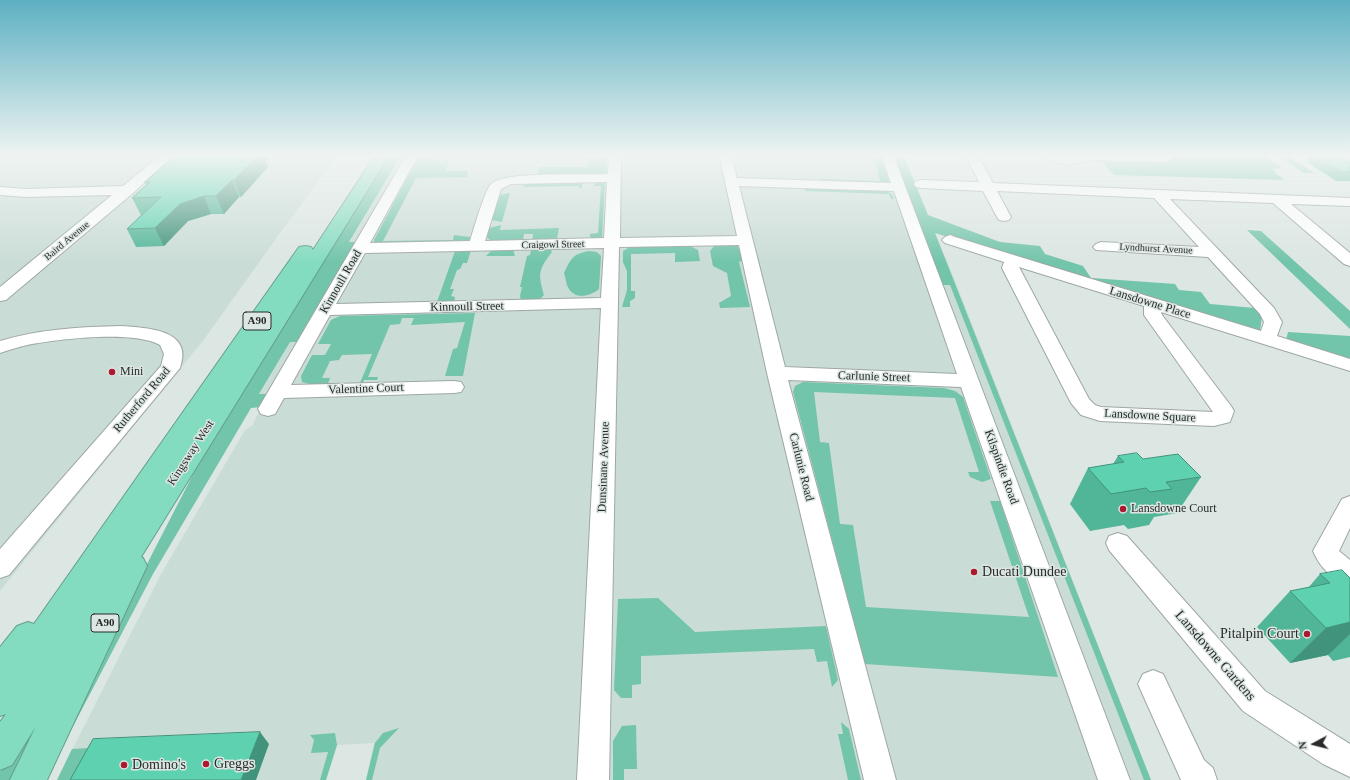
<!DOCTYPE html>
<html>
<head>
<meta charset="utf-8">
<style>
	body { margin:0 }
	#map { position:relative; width:1350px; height:780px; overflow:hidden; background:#dce6e2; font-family:Georgia,serif }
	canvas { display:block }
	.north { position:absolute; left:1294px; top:724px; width:40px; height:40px; -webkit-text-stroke:3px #dce6e2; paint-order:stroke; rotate:263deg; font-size:11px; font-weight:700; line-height:16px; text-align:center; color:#282b2a }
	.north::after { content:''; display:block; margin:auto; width:14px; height:18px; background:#282b2a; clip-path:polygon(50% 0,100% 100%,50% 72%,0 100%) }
</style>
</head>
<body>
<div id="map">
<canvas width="1350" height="780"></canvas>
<div class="north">N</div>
</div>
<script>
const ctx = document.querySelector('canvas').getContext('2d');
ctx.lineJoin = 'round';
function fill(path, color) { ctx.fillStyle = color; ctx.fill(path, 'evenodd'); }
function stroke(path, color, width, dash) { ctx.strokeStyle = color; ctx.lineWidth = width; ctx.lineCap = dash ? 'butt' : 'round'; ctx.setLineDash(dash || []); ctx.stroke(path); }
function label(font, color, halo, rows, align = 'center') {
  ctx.font = font + ' Georgia,serif'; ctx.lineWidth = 3; ctx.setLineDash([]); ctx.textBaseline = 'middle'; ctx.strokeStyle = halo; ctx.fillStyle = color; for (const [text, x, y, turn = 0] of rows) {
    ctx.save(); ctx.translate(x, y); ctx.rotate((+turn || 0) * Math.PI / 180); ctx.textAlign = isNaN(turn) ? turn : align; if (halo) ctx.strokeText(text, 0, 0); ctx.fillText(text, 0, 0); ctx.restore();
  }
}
const built = new Path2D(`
	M 0,154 L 339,154 L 285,226 L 205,338 L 0,591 Z
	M 402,154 L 903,154 L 957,286 L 1151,780 L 366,780 L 374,743 L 337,745 L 326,780 L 57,780 L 161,574 L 245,430 L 252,426 L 268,394 L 259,395 L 290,342 L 357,242 L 349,243 Z`);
const green = new Path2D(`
	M 389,154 L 402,154 L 349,242 L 357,242 L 300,342 L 290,342 L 259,394 L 269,394 L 261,407 L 251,408 L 153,574 L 50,770 L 36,780 L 221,420 Z
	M 420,154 L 436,154 L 433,161 L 450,160 L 445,171 L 468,171 L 467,177 L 416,178 L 383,241 L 453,240 L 454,235 L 470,237 L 470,240 L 461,243 L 375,244 L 374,240 Z
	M 599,154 L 607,154 L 606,174 L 538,175 L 539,167 L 587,167 L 588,159 L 599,159 Z
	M 874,154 L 880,154 L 889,181 L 885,184 L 821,182 L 821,179 L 880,181 Z
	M 892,154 L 903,154 L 928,215 L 1000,242 L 1040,246 L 1045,254 L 1083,266 L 1091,278 L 1175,284 L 1179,290 L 1201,292 L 1210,304 L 1255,308 L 1262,316 L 1260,331 L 1253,332 L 935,233 L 1151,780 L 1144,780 L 950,285 L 941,285 Z
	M 1150,154 L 1261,154 L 1282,168 L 1272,169 L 1276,172 L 1274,172 L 1285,180 L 1114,175 L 1098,158 L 1154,156 Z
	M 1276,155 L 1289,157 L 1314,173 L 1304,173 Z
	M 601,181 L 605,182 L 602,238 L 597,239 L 590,237 L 590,234 L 598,233 L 601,186 L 593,186 L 596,183 Z
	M 529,182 L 582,182 L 582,188 L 579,188 L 579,186 L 522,187 Z
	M 804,187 L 884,190 L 892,194 L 894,199 L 891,199 L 889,194 L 805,191 Z
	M 510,193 L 502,222 L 492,220 L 499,195 Z
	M 501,225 L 500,230 L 559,228 L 557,239 L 567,239 L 532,241 L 533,234 L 524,234 L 523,242 C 511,242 493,246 486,236 L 489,228 Z
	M 1247,230 L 1261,231 L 1350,311 L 1350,329 Z
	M 726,244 L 736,245 L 740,249 L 743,260 L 739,262 L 750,307 L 720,308 L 719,303 L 731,296 L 727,273 L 713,266 L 710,251 L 715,245 Z
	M 688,245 L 698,250 L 700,261 L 675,262 L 675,253 L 631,254 L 631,291 L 635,291 L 635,298 L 630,301 L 630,307 L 622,307 L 627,290 L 627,271 L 623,262 L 623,251 L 630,247 Z
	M 547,248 L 551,250 L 552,252 C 538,270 538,274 544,295 L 540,299 L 521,300 L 520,296 L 522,287 L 520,287 L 527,256 L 530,255 L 531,249 Z
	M 513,249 L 515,256 L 486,256 L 492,250 Z
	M 471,250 L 467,263 L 463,263 L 460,269 L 457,270 L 450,289 L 454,289 L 451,296 L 455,297 L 454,302 L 437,302 L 455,251 Z
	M 589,251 L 597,252 L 601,256 L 599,289 C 591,296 576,300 569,289 C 566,285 566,278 564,273 C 571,259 572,254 589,251 Z
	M 475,313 L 463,376 L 445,376 L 453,349 L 457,348 L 465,322 L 411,325 L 414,318 L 402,318 L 400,324 L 390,325 L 368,377 L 378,377 L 377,380 L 364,380 L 363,383 L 360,383 L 372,354 L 342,355 L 339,360 L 330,361 L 322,378 L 330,378 L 328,384 L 310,384 L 302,382 L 301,376 L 312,355 L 325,355 L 331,344 L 318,344 L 331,320 L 340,316 Z
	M 1288,332 L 1350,336 L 1350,360 L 1286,340 Z
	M 803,382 L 944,388 L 955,391 L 963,397 L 991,479 L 982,482 L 970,477 L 968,472 L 979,472 L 955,398 L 814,392 L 820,442 L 829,443 L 840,524 L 853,525 L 866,607 L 1029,617 L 990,501 L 1000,501 L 1058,677 L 865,664 L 793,392 L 795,386 Z
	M 658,598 L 695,632 L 826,626 L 838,680 L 832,687 L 827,661 L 817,662 L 814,649 L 641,656 L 641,684 L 632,685 L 632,698 L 621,698 L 614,690 L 618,599 Z
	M 51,708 L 15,780 L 0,780 L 0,772 L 39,710 Z
	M 841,722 L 849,729 L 861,780 L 848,780 L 838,734 L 843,734 Z
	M 636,725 L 637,769 L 624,769 L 624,780 L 613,780 L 613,741 L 622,726 Z
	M 399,728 L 380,748 L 372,780 L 366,780 L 375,743 L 383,733 Z
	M 335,733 L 337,745 L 326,780 L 320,780 L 328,752 L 311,753 L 314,740 L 310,735 Z
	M 109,747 L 91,780 L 57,780 L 72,749 Z`);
const minor = new Path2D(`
	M 162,154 L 175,154 L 133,193 L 6,300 L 0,301 L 0,287 L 112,195 L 26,197 L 0,195 L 0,187 L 26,189 L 123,186 Z
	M 407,154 L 419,154 L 370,243 L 470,241 C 473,231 485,190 491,184 C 503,171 586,175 608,174 L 609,154 L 621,154 L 620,238 L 737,236 L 719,154 L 731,154 L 737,178 L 891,183 L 881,154 L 893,154 L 1130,780 L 1098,780 L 961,387 L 788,380 L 896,780 L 864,780 L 767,373 L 739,245 L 619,247 L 609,780 L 577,780 L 601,308 L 330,315 L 291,385 L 454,381 L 461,382 L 464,387 L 461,392 L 454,393 L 284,398 L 275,414 L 268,416 L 261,414 L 258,409 ZM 607,182 L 604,238 L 485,241 L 501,189 L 511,184 ZM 739,186 L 894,191 L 957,374 L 785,367 ZM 604,248 L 601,298 L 336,304 L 365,253 Z
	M 965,154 L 977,154 L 993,183 L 1350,198 L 1350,206 L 1291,204 L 1350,253 L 1350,266 L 1344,264 L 1273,203 L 1170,199 L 1274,308 L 1282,322 L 1277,336 L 1350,359 L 1350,371 L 1161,312 L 1162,315 L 1231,406 L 1234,411 L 1230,422 L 1214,426 L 1100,421 L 1081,415 L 1071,403 L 1002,268 L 1004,262 L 945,243 L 942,240 L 945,237 L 950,235 L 955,237 L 1261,331 L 1264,322 L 1260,314 L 1208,257 L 1096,250 L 1093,247 L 1096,244 L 1101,242 L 1199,247 L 1154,198 L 997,191 L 1011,217 L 1009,220 L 1004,221 L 999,220 L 997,217 L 983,191 L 921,188 L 916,187 L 914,184 L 916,181 L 921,180 L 979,182 ZM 1019,267 L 1144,306 L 1144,315 L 1213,412 L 1101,407 L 1095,405 L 1089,399 Z
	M 1044,154 L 1059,154 L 1070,157 L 1086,154 L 1166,154 L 1170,155 L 1172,158 L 1170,161 L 1166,162 L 1092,160 L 1070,165 L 1058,163 L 1046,157 Z
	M 121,326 C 147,328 194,329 180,368 L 9,575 L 0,578 L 0,549 L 161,366 L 164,354 L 160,345 C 132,330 59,339 27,345 C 18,347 9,350 0,353 L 0,341 C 39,329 80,327 121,326 Z
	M 1350,496 L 1350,528 L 1339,551 L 1350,560 L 1350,585 C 1331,578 1321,569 1313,551 L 1342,499 Z
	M 1118,533 L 1127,536 L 1265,691 L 1350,744 L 1350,777 L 1323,764 L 1243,711 L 1109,550 L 1106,543 L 1109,536 Z
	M 1153,670 L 1163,674 L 1204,760 L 1213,768 L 1217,780 L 1181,780 L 1138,684 L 1143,674 Z`);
const highway = new Path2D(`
	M 376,154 L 390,154 L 141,557 L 143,558 L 147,566 L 47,780 L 10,780 L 36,726 L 12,765 L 0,770 L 0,722 L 6,714 L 0,716 L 0,647 L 17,626 L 28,622 L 34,624 L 299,247 L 305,246 L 311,247 L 313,250 Z`);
const wall = new Path2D(`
	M 1311,154 L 1335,154 L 1350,162 L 1350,181 L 1336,181 L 1307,162 Z
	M 266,162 L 268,167 L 241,197 L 239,197 L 224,214 L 211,214 L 188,221 L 164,246 L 136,247 L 127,229 L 141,215 L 132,198 L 146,185 L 145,182 Z
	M 1118,456 L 1143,459 L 1201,477 L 1177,513 L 1154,517 L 1149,525 L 1128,529 L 1124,525 L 1090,531 L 1070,504 L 1088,468 L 1113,464 Z
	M 1320,574 L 1350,578 L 1350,657 L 1333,661 L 1328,655 L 1290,663 L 1257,627 L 1290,591 L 1308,588 Z`);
const shadedWall = new Path2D(`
	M 256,154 L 273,154 L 266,162 L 268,167 L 241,197 L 234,180 Z
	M 232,180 L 239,197 L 224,214 L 216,196 Z
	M 204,196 L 211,214 L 188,221 L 164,246 L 155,228 L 180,204 Z
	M 1350,622 L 1350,634 L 1328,655 L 1290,663 L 1326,628 Z
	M 260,732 L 269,744 L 256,780 L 241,780 Z`);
const building = new Path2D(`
	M 178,154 L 260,154 L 234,180 L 232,180 L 216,196 L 204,196 L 180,204 L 155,228 L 127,229 L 161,197 L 132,198 L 150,182 L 145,182 Z
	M 1312,154 L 1335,154 L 1350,162 L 1350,172 L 1341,172 Z
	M 1137,453 L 1143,459 L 1178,454 L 1201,477 L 1166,482 L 1172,489 L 1150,492 L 1146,488 L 1111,494 L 1088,468 L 1124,462 L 1118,456 Z
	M 1342,570 L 1350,578 L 1350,622 L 1326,628 L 1290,591 L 1330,583 L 1320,574 Z
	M 260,732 L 241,780 L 70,780 L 93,739 Z`);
const markers = [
	[112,372,4,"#ac182d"],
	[1123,509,4,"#ac182d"],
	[974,572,4,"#ac182d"],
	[1307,634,4,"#ac182d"],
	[206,764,4,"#ac182d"],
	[124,765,4,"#ac182d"]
];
const farStreetnames = [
	["Baird Avenue",67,241,-40],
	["Craigowl Street",553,245,-1],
	["Lyndhurst Avenue",1156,249,3]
];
const shields = [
	[257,321,28],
	[105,623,28]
];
const shieldNames = [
	["A90",257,321],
	["A90",105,623]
];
const streetNames = [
	["Kinnoull Road",341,282,-60],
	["Lansdowne Place",1150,303,17],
	["Kinnoull Street",467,307,-1],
	["Carlunie Street",874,377,2],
	["Valentine Court",366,389,-2],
	["Rutherford Road",142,400,-50],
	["Lansdowne Square",1150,416,3],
	["Kingsway West",191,453,-57],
	["Dunsinane Avenue",604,467,-88],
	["Carlunie Road",801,467,76],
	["Kilspindie Road",1001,467,70]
];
const poiNames = [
	["Mini",120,372],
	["Lansdowne Court",1131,509]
];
const nearPoinames = [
	["Ducati Dundee",982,572],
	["Pitalpin Court",1299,634,"right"],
	["Greggs",214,764],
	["Domino's",132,765]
];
const nearStreetnames = [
	["Lansdowne Gardens",1215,656,49]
];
fill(built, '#cadcd6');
fill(green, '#72c4aa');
stroke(minor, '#9ea7a3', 2);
stroke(highway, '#649e8c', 2);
fill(minor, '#fff');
fill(highway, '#84dcc0');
fill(wall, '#51b597');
fill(shadedWall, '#42937b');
fill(building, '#5ed2b0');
stroke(building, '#42937b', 1);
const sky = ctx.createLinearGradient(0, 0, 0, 263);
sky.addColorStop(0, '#5db0c2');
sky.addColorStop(0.59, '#eff4f2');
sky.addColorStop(1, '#eff4f200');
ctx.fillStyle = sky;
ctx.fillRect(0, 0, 1350, 263);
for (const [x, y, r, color] of markers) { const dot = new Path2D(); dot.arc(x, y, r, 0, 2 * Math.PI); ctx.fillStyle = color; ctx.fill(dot); stroke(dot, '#dce6e2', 1.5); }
label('10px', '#282b2a', '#dce6e2', farStreetnames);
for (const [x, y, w] of shields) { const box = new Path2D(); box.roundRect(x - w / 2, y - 9, w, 18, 3); ctx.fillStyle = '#dce6e2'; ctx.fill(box); stroke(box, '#282b2a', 1); }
label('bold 11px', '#282b2a', null, shieldNames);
label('12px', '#282b2a', '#dce6e2', streetNames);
label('12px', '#282b2a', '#dce6e2', poiNames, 'left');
label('14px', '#282b2a', '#dce6e2', nearPoinames, 'left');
label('14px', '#282b2a', '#dce6e2', nearStreetnames);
</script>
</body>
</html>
